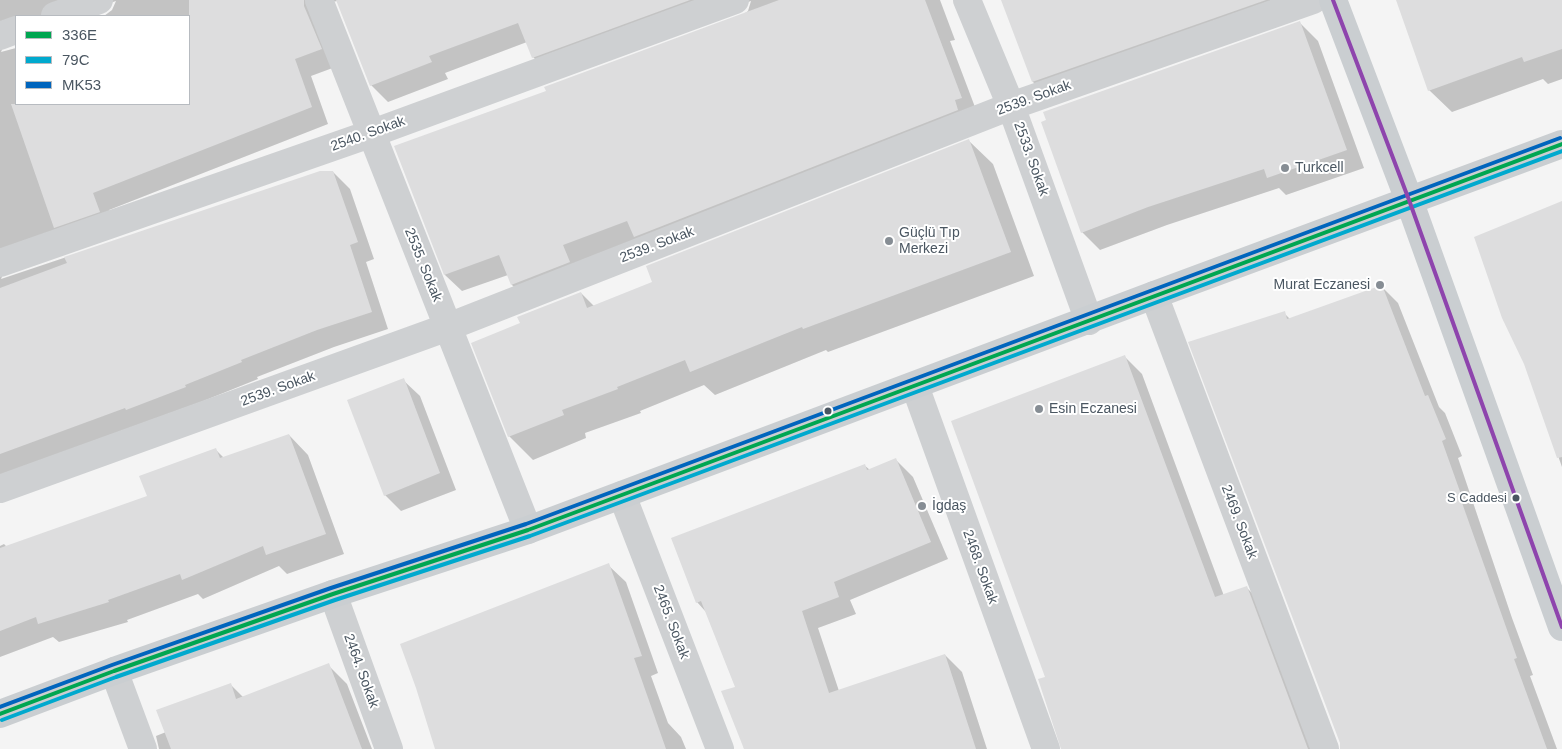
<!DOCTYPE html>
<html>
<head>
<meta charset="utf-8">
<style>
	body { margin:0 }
	#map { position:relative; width:1562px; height:749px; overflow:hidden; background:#f4f4f4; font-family:Arial,sans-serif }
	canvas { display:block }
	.legend { position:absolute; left:15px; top:15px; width:175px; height:90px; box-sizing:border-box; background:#fff; border:1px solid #b7bbc0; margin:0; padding:6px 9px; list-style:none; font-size:15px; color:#4a5661 }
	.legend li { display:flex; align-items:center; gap:10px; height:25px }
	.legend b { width:25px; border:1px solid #b7bbc0 }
</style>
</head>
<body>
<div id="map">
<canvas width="1562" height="749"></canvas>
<ul class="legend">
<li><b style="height:6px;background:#00a651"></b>336E</li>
<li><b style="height:6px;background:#00a9ce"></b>79C</li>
<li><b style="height:6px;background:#0065bd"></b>MK53</li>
</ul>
</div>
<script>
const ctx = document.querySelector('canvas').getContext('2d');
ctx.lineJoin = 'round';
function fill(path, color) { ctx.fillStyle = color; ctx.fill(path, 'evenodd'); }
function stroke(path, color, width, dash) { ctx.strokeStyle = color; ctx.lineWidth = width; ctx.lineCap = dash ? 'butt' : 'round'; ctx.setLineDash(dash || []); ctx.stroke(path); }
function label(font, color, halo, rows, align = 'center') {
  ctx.font = font + ' Arial,sans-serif'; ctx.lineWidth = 4; ctx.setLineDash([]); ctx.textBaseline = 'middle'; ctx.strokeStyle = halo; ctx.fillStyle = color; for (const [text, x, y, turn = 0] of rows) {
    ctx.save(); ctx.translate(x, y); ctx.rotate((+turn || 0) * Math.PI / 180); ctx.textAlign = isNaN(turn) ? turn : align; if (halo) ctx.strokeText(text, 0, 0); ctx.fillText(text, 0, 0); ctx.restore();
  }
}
const shadow = new Path2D(`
	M 0,0 L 940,0 L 955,40 L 950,41 L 978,115 L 529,302 L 512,285 L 508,275 L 462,291 L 445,275 L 395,147 L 547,92 L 741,16 L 748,11 L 751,1 L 550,74 L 533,57 L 527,42 L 445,73 L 448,79 L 388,102 L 371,85 L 338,1 L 331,2 L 338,66 L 311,76 L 328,124 L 109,210 L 116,228 L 5,270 L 1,279 L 320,172 L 333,172 L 350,189 L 374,259 L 366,262 L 388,329 L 334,347 L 257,377 L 258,379 L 201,402 L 0,475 ZM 116,1 L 112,10 L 104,16 L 189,16 L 189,104 L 16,104 L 16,48 L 1,52 L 5,43 L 16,36 L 16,16 L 71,16 Z
	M 1003,0 L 1292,0 L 1049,98 L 1033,82 Z
	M 1397,0 L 1562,0 L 1562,79 L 1548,84 L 1543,79 L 1452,112 L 1429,90 Z
	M 1300,23 L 1318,41 L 1364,168 L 1286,195 L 1279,188 L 1167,225 L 1100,250 L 1082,232 Z
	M 969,141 L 993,164 L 1034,276 L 828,352 L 826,350 L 715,395 L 704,385 L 640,411 L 641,413 L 585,433 L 586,438 L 533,460 L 509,436 L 521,324 L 581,293 L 594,306 L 654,282 Z
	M 1562,203 L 1562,467 L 1525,363 Z
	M 1381,286 L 1398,303 L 1439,407 L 1445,413 L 1462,456 L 1458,458 L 1512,618 L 1533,675 L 1530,676 L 1557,749 L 1341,749 L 1284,313 L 1290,319 Z
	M 1125,357 L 1142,374 L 1224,596 L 1247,588 L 1264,605 L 1318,749 L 1062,749 Z
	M 403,380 L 420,396 L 456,490 L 401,511 L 385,495 Z
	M 289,435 L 308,455 L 344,554 L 287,574 L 279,566 L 203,599 L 198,594 L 127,620 L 128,622 L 59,642 L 53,637 L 0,657 L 0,546 L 4,544 L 7,547 L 149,496 L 216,450 L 224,458 Z
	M 896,460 L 913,477 L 948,559 L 850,600 L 856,614 L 818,628 L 839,691 L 945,655 L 962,672 L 987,749 L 744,749 L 736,688 L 706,612 L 697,602 L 864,465 L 870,470 Z
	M 608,565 L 626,582 L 658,673 L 651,676 L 668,723 L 681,737 L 686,749 L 436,749 Z
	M 328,665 L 347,684 L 372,749 L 159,749 L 156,736 L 166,732 L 230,684 L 244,698 Z`);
const building = new Path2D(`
	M 189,0 L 304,0 L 304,6 L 322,49 L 295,59 L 312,107 L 93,193 L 100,212 L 54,228 L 11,104 L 189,104 Z
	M 336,0 L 690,0 L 532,58 L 518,23 L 429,56 L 432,62 L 370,86 Z
	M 779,0 L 925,0 L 962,98 L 955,100 L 958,110 L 634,237 L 627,221 L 563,245 L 570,262 L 511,285 L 499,255 L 444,275 L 394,146 L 546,91 L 544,87 Z
	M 1001,0 L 1266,0 L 1032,82 Z
	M 1396,0 L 1562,0 L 1562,49 L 1524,62 L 1522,57 L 1428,91 Z
	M 1300,21 L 1347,150 L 1267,178 L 1264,169 L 1148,207 L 1081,233 L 1041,122 L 1046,120 L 1043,112 Z
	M 969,139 L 1011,252 L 803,329 L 802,327 L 690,372 L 685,360 L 617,387 L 618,389 L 562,410 L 564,415 L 508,437 L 471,343 L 520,323 L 517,317 L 581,292 L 587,308 L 652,282 L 646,266 Z
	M 320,171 L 333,171 L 358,242 L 350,245 L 372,312 L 317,330 L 241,360 L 242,362 L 185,385 L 186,387 L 126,410 L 125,408 L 0,454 L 0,288 L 67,263 L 64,257 Z
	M 1562,201 L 1562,457 L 1557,458 L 1524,364 L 1502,318 L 1474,237 Z
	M 1382,285 L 1425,396 L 1428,395 L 1446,439 L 1442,441 L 1463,500 L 1461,500 L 1517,658 L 1514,659 L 1547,749 L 1340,749 L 1340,743 L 1188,342 L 1285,311 L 1287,319 Z
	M 1125,355 L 1215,597 L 1247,586 L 1308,749 L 1061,749 L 1038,679 L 1045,677 L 951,421 Z
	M 404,378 L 440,473 L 384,496 L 347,400 Z
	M 289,434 L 326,534 L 266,555 L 263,546 L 182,580 L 180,574 L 108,600 L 109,602 L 38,624 L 36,617 L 0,631 L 0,548 L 147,496 L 139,476 L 216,448 L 220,458 Z
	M 896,458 L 931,542 L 834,582 L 839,597 L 802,611 L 829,693 L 945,654 L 976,749 L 744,749 L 721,691 L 735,687 L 701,601 L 696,603 L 671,538 L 865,464 L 867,470 Z
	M 609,563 L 642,656 L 634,658 L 666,749 L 435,749 L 416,688 L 400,644 Z
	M 329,663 L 362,749 L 171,749 L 156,710 L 231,683 L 236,699 Z`);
const minor = new Path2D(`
	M 319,0 L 528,530
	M 967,0 L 1011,106 L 1089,321
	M 55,16 L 99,0
	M 0,36 L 16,30
	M 0,263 L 370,134 L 735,0
	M 1154,295 L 1325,749
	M 915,386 L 1046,749
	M 0,489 L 448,327 L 1011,106 L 1313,0
	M 622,495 L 720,749
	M 333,594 L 389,749
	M 114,671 L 143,749`);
const major = new Path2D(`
	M 1333,0 L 1409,200 L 1562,627
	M 0,714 L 114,671 L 333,594 L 528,530 L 1154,295 L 1562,144`);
const bus1 = new Path2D(`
	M 0,714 L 114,671 L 333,594 L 528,530 L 1562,144`);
const bus2 = new Path2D(`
	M 2,720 L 116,677 L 335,600 L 530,536 L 1562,151`);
const bus3 = new Path2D(`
	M 0,707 L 112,665 L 331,588 L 526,524 L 1560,138`);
const bus4 = new Path2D(`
	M 1333,0 L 1409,200 L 1562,627`);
const markers = [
	[1285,168,5,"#868d94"],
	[889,241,5,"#868d94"],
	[1380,285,5,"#868d94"],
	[1039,409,5,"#868d94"],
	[828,411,4.5,"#4a5661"],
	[1516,498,4.5,"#4a5661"],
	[922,506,5,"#868d94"]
];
const busNames = [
	["S Caddesi",1507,498]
];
const streetNames = [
	["2539. Sokak",1034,98,-20],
	["2540. Sokak",368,134,-20],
	["2533. Sokak",1031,159,70],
	["2539. Sokak",657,245,-21],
	["2535. Sokak",423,265,68],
	["2539. Sokak",278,389,-20],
	["2469. Sokak",1239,522,69],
	["2468. Sokak",980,567,70],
	["2465. Sokak",671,622,69],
	["2464. Sokak",361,671,70]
];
const poiNames = [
	["Turkcell",1295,168],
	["Güçlü Tıp",899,233],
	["Merkezi",899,249],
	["Murat Eczanesi",1370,285,"right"],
	["Esin Eczanesi",1049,409],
	["İgdaş",932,506]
];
fill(shadow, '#0003');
fill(building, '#ddddde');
stroke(minor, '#ced0d2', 28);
stroke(major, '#caced1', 28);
stroke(bus1, '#00a651', 4);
stroke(bus2, '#00a9ce', 4);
stroke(bus3, '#0065bd', 4);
stroke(bus4, '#8e44ad', 4);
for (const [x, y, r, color] of markers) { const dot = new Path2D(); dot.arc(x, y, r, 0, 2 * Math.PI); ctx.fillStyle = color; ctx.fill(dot); stroke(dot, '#fff', 2); }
label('13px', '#4a5661', '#fff', busNames, 'right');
label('14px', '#4a5661', '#fff', streetNames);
label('14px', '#4a5661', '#fff', poiNames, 'left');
</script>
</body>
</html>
